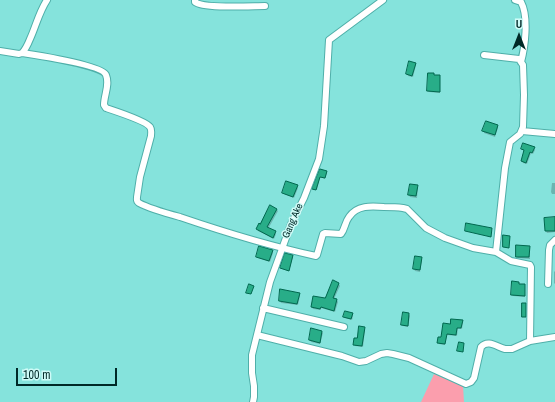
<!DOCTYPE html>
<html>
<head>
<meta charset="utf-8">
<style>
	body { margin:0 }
	#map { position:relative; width:555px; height:402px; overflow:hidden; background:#85e3dc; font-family:"Archivo Narrow",sans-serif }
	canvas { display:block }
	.north { position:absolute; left:499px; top:16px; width:40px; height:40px; -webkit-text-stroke:3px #cffbf7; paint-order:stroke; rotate:0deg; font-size:11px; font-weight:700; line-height:16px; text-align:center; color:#002927 }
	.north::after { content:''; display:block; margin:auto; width:14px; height:18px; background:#002927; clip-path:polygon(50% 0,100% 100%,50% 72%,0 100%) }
	.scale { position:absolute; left:16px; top:368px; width:101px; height:18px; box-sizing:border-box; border:2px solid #002927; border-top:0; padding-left:5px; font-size:12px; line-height:14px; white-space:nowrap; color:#002927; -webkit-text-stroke:3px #cffbf7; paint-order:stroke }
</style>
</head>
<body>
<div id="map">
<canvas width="555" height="402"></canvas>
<div class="north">U</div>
<div class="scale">100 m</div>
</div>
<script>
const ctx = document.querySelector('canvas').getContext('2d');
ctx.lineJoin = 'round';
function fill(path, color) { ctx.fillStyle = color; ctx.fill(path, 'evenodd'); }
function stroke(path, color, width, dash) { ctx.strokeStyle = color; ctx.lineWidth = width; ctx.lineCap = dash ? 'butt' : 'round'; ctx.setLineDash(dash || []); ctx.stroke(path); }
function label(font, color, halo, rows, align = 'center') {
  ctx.font = font + ' "Archivo Narrow",sans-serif'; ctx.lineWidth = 3; ctx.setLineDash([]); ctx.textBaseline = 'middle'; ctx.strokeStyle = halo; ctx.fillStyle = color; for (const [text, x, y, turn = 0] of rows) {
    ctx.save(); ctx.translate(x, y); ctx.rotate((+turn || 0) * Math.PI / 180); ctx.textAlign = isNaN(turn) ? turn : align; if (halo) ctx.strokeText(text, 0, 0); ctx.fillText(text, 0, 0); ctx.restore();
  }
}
const green = new Path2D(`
	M 434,374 L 463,386 L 464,402 L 421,402 Z`);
const shadow = new Path2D(`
	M 415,64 L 416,65 L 413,77 L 408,76 L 407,74 Z
	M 439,76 L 440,77 L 440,93 L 429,92 L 428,91 Z
	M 498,126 L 498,128 L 495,137 L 484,133 L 484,131 Z
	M 534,148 L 535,150 L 533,154 L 531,153 L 527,164 L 523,163 L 522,161 L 525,151 L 523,150 L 522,149 Z
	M 321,170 L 327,173 L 325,179 L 320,177 L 317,190 L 314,190 L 313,189 Z
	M 552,183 L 555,183 L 555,194 L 552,194 L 551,192 Z
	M 297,186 L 298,188 L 294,198 L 284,194 L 283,193 Z
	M 417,186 L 418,187 L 417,198 L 410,197 L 409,195 Z
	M 271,207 L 277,210 L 278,211 L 268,229 L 275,232 L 276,234 L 274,239 L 258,231 L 257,229 L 261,225 Z
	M 555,217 L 555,232 L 547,233 L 546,231 L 545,218 Z
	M 529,246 L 530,248 L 530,259 L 518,258 L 517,257 Z
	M 272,251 L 273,253 L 270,262 L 258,258 L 257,257 Z
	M 292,256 L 293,257 L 289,271 L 282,269 L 281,268 Z
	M 421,258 L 422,260 L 420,272 L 415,271 L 414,269 Z
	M 554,271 L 555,272 L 555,284 L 554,283 Z
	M 519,283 L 519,284 L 525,286 L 525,297 L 513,296 L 512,295 Z
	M 339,284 L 340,286 L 334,299 L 337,300 L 338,302 L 335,312 L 321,308 L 321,310 L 313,309 L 312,307 L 325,300 Z
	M 299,294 L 300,296 L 298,305 L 281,303 L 280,301 Z
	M 352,314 L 353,316 L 352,320 L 345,318 L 344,317 Z
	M 409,314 L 410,316 L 408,327 L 403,326 L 402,325 Z
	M 462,321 L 463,322 L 462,329 L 458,328 L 457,336 L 447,335 L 445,345 L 439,344 L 438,342 L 441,338 Z
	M 364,328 L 365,330 L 363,347 L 355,346 L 354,344 Z
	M 322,332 L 323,333 L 320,344 L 311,342 L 310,340 Z`);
const building = new Path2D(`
	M 409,61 L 416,63 L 412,76 L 406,74 Z
	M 428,73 L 434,73 L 434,75 L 440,75 L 440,92 L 427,91 Z
	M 486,121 L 498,125 L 495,135 L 482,131 Z
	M 523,143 L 535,147 L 532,153 L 530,152 L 526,163 L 521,161 L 524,150 L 521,149 Z
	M 320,169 L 327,171 L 325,178 L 320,177 L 316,190 L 312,189 Z
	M 286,181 L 298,185 L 293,197 L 282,193 Z
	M 410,184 L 418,185 L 416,196 L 408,195 Z
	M 270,205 L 277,209 L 267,227 L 276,231 L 273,238 L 256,229 L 259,223 L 260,224 Z
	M 555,217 L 555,231 L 545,231 L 544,218 Z
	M 466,223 L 492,228 L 491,237 L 465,231 Z
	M 503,235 L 510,236 L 509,248 L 503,247 Z
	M 516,245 L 530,246 L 529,257 L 516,257 Z
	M 259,246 L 273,250 L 269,261 L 256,257 Z
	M 285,253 L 293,255 L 289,271 L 280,268 Z
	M 415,256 L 422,257 L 420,270 L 413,269 Z
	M 333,280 L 339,283 L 333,298 L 337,299 L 334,311 L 321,307 L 320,309 L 311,307 L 313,296 L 325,298 Z
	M 512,281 L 519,282 L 519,284 L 525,284 L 525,296 L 511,295 Z
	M 249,284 L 254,286 L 251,294 L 246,293 Z
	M 280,289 L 300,293 L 297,304 L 279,301 Z
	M 522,303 L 526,303 L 526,317 L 522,317 Z
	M 345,311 L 353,313 L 351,319 L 343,317 Z
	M 403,312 L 409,313 L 408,326 L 401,325 Z
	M 451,319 L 463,320 L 461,328 L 457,328 L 456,335 L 447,334 L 445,344 L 437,343 L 438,337 L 441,337 L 443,323 L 450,324 Z
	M 359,326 L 365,327 L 362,346 L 353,345 L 354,338 L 357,338 Z
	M 311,328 L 322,331 L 320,343 L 309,340 Z
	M 459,342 L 464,343 L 463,352 L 457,351 Z`);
const street = new Path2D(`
	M 195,0 L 195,2 C 203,9 252,6 265,6
	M 515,0 L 521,2 C 529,17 525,47 521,62
	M 0,51 L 19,54 L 22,53 C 35,55 103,65 106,75 C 110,85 104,95 104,105 L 106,108 C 115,111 146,121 150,127 C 152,130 151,133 151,136 L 140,177 L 137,197 C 137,200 136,201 139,203 C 148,208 169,214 180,217 C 224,232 270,246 316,256 L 317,255 L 323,234 L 325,233 L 341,234 C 345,229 345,222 349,217 C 357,205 371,206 384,207 C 390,207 396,207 403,208 L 407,209 L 426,228 L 445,238 L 473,248 L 496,252 L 511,261 L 530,265 L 531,267 L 530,341 L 555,337
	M 22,53 C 26,49 28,44 30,39 C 36,26 39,12 47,0
	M 484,55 L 519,59 L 523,65 L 524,95 L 523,127 L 520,134 L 510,142 L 505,168 L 496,252
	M 522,131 L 555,134
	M 548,284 L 549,250 L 550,245 L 555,240
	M 263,308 L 344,327
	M 257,335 L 342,356 L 359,362 L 366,361 L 381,354 L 387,353 L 393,354 L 409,358 L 466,384 L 471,382 L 474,378 L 481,347 C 488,339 497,347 505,349 C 507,349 509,349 512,349 L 530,341
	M 253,402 L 254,397 L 254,386 L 252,373 L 252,355 L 270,282 L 291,224 L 304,198 L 319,159 L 324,126 L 329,40 L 383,0`);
const streetNames = [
	["Gang Ake",293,221,-66]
];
fill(green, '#fb9ead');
fill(shadow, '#0003');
fill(building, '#28ad88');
stroke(building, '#00674e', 1);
stroke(street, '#4fafa9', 8);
stroke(street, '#fff', 6);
label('10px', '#002927', '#cffbf7', streetNames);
</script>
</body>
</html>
